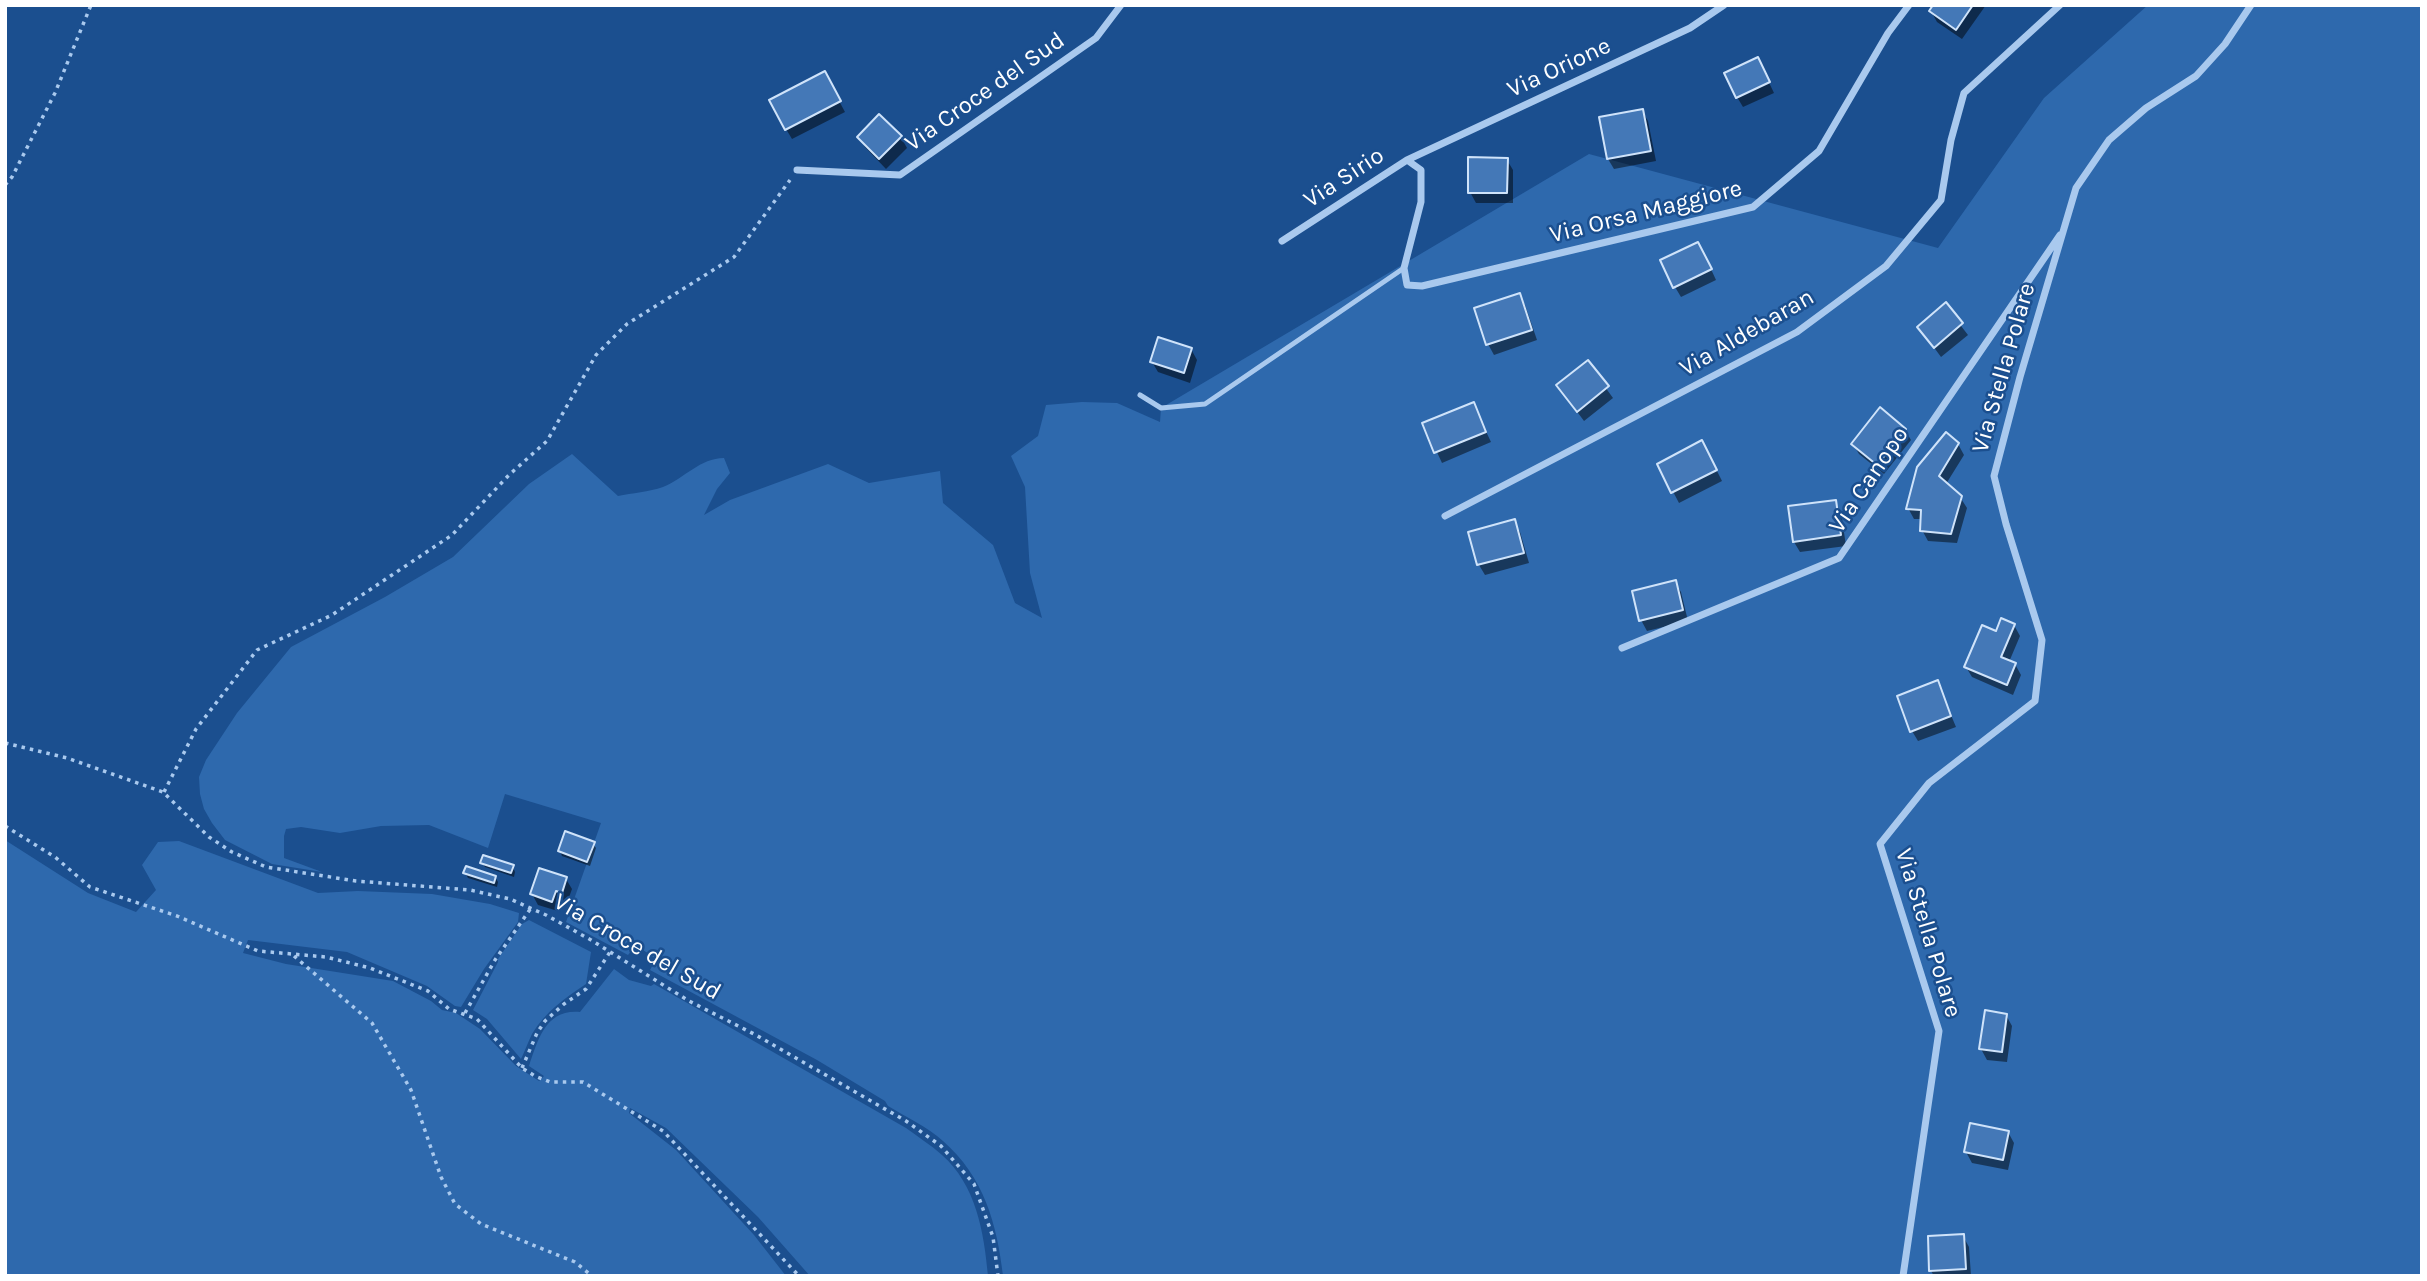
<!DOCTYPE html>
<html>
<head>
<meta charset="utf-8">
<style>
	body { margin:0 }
	#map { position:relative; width:2427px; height:1281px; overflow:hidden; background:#1b4f8f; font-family:Karla,sans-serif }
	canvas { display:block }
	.frame { position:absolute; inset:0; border:7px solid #fff; pointer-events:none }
</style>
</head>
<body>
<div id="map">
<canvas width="2427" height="1281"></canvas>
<div class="frame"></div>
</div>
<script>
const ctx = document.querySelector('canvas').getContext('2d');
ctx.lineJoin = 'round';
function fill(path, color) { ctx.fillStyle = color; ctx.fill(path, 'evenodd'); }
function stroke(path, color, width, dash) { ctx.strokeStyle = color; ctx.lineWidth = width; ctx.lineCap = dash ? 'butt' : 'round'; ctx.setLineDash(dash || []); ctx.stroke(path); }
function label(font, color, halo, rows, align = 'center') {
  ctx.font = font + ' Karla,sans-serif'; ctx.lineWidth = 5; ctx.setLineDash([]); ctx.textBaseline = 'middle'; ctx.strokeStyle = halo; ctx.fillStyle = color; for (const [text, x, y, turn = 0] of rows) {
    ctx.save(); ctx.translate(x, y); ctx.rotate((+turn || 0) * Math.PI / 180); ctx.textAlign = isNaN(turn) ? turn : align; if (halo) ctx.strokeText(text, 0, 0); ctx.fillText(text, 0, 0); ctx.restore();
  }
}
const green = new Path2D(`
	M 2148,5 L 2422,5 L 2422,1276 L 1003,1276 C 997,1224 984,1177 943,1141 C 928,1127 906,1117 888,1106 L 885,1101 L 817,1060 L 650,970 L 656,959 L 636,945 L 628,955 L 566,922 L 601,823 L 505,794 L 488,848 L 429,825 L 381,826 L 340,833 L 301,827 L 286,829 L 284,836 L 284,858 L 322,872 L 272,864 L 225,840 L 212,823 L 204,809 L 200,794 L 199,777 L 206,760 L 237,713 L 291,647 L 385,597 L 453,557 L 529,484 L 572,454 L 618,496 C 632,493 649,492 663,487 C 685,478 700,458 724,458 L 730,473 L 717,489 L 704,515 L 730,500 L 828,464 L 869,483 L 940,471 L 943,503 L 993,545 L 1015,603 L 1042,618 L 1030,573 L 1025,487 L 1011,456 L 1038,436 L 1046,405 L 1082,402 L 1117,403 L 1160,422 L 1161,408 L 1589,154 L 1938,248 L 2044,98 Z
	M 5,840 L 88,893 L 136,912 L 156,890 L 142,865 L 158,842 L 179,841 L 318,893 L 358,891 L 432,894 L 490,904 L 519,913 L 518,922 L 484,969 L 461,1007 L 455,1006 L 427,986 L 347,952 L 248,940 L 243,953 L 286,964 L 393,981 L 431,1001 L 442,1010 L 456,1013 L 480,1029 L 516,1066 L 539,1081 L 544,1076 L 529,1066 C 538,1039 546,1009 580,1012 L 614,969 L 629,980 L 651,986 L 654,984 L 906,1128 C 918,1137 931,1145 942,1155 C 976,1185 984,1232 988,1276 L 810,1276 L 758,1217 L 666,1128 L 630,1108 L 629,1113 L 676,1150 L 754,1235 L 786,1276 L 5,1276 Z
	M 529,920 L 591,952 L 586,984 C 565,998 546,1011 532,1034 C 528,1042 525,1051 521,1059 L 487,1019 L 473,1010 L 498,962 L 498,959 L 522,924 Z`);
const shadow = new Path2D(`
	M 1935,5 L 1986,5 L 1962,39 L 1937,22 L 1931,11 Z
	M 1763,70 L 1774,93 L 1743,107 L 1737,97 Z
	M 824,73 L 845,112 L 792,139 L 786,129 Z
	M 1642,111 L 1648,121 L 1656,161 L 1614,169 L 1608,159 Z
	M 879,116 L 901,137 L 907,148 L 886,169 L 865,147 L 859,137 Z
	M 1507,160 L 1513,170 L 1513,203 L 1476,203 L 1470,192 Z
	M 1704,254 L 1716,280 L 1681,297 L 1675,287 Z
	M 1519,295 L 1525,305 L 1537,340 L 1494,355 L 1488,344 Z
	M 1945,305 L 1968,335 L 1941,357 L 1919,327 Z
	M 1191,349 L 1197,360 L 1190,383 L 1158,372 L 1152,362 Z
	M 1587,362 L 1613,398 L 1584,421 L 1558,386 Z
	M 1473,404 L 1491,442 L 1442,463 L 1424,424 Z
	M 1905,430 L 1911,440 L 1884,474 L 1859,454 L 1853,444 Z
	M 1958,444 L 1964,455 L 1946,484 L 1960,497 L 1967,508 L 1957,543 L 1928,541 L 1922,530 L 1922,519 L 1914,519 L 1908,508 Z
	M 1708,453 L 1722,481 L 1679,503 L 1659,465 Z
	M 1835,502 L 1841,512 L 1846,546 L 1800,552 L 1794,542 Z
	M 1514,521 L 1520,532 L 1529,563 L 1485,575 L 1479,565 L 1471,533 Z
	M 1675,582 L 1681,592 L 1688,621 L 1647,631 L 1641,620 Z
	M 2014,625 L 2020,636 L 2009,662 L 2015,664 L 2021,675 L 2013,695 L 1972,677 L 1966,667 L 1997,633 Z
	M 1937,682 L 1956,727 L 1918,741 L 1912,731 Z
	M 593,844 L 596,848 L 590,866 L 562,856 L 560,851 Z
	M 482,863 L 513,867 L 515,872 L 514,877 L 485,867 Z
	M 465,873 L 495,877 L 498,882 L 497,887 L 468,878 Z
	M 566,879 L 572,889 L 567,903 L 561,901 L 558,911 L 538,905 L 532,894 Z
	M 2006,1015 L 2012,1026 L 2007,1062 L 1987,1060 L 1981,1049 Z
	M 2008,1132 L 2014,1143 L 2008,1170 L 1972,1163 L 1966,1152 Z
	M 1963,1236 L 1969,1247 L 1971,1276 L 1934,1276 L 1931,1271 Z`);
const building = new Path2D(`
	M 1933,5 L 1973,5 L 1956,30 L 1929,11 Z
	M 1758,57 L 1770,82 L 1736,98 L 1724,73 Z
	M 825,71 L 841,101 L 785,130 L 769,100 Z
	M 1643,109 L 1651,151 L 1607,159 L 1599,117 Z
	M 879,114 L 902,136 L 879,159 L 857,137 Z
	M 1468,157 L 1508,158 L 1507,193 L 1468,193 Z
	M 1698,242 L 1712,269 L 1673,288 L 1660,260 Z
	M 1520,293 L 1532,330 L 1486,345 L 1474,308 Z
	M 1946,302 L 1963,323 L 1934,348 L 1917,327 Z
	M 1158,337 L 1192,348 L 1184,373 L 1150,362 Z
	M 1588,360 L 1609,386 L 1577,412 L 1556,385 Z
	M 1474,402 L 1486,432 L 1434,453 L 1422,423 Z
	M 1880,407 L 1906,429 L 1877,465 L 1851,444 Z
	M 1946,432 L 1959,443 L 1939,476 L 1962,496 L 1951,534 L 1920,531 L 1921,510 L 1906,509 L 1917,467 Z
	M 1702,440 L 1717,470 L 1671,493 L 1657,464 Z
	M 1836,500 L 1841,535 L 1793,542 L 1788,506 Z
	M 1515,519 L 1524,553 L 1477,565 L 1468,532 Z
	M 1676,580 L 1683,610 L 1639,621 L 1632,591 Z
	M 2001,618 L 2015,624 L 2001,657 L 2016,663 L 2007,685 L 1964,667 L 1982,625 L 1996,631 Z
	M 1938,680 L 1951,716 L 1910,732 L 1897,696 Z
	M 565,831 L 595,842 L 587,862 L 558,851 Z
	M 483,855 L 514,865 L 511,873 L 480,863 Z
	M 466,866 L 496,876 L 494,883 L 463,873 Z
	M 539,868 L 567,877 L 562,893 L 556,891 L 552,902 L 530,894 Z
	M 1985,1010 L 2007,1014 L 2002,1052 L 1979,1049 Z
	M 1970,1123 L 2009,1131 L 2003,1160 L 1964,1152 Z
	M 1964,1234 L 1966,1269 L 1929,1271 L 1928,1236 Z`);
const path = new Path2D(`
	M 5,185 L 12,177 L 55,93 L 91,5
	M 5,743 L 67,758 L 163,792 L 209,837 L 232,852 L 266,867 L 356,881 L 470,890 L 510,899 L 546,915 L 591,940 L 689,1001 L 754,1034 L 906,1121 L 941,1146 L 974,1184 L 993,1237 L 998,1276
	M 164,792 L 196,729 L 257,650 L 332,615 L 452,535 L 509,475 L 547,441 L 596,355 L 627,324 L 734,257 L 790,180
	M 5,826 L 55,857 L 90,887 L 177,916 L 258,951 L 326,957 L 370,968 L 428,991 L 449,1009 L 477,1019 L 522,1068 L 535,1076 L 550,1082 L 583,1082 L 663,1131 L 799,1276
	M 294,956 L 372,1023 L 411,1090 L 441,1177 L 455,1204 L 481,1224 L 575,1262 L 592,1276
	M 465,1013 L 495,960 L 531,908
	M 522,1068 L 537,1033 L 545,1021 L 564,1004 L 586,989 L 610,952`);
const lane = new Path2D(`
	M 1140,395 L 1161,408 L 1205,404 L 1404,268`);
const street = new Path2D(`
	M 1407,160 L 1690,28 L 1724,5
	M 797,170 L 900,175 L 1096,38 L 1121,5
	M 1282,241 L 1407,160 L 1421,170 L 1421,202 L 1404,268 L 1407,285 L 1422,286 L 1753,207 L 1819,151 L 1888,33 L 1909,5
	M 1445,516 L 1797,332 L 1886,266 L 1941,200 L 1951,140 L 1964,93 L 2060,5
	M 1622,648 L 1839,558 L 2060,235
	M 1903,1276 L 1939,1031 L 1880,844 L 1929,783 L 2035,701 L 2042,640 L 2006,524 L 1994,476 L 2020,377 L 2076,188 L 2109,140 L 2146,108 L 2196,76 L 2225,44 L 2251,5`);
const streetNames = [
	["Via Orione",1559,68,-25],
	["Via Croce del Sud",985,92,-35],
	["Via Sirio",1344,178,-33],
	["Via Orsa Maggiore",1646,212,-14],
	["Via Aldebaran",1747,333,-30],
	["Via Stella Polare",2004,368,-74],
	["Via Canopo",1869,480,-56],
	["Via Stella Polare",1928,933,73],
	["Via Croce del Sud",637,947,30]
];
fill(green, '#2e69ad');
fill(shadow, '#0007');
fill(building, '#4478b7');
stroke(building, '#cfe3fa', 2);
stroke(path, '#a9c9ee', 3.5, [3.5, 5]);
stroke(lane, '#a9c9ee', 5);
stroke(street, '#a9c9ee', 7);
label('24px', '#fff', '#1b4f8f', streetNames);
</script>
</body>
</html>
